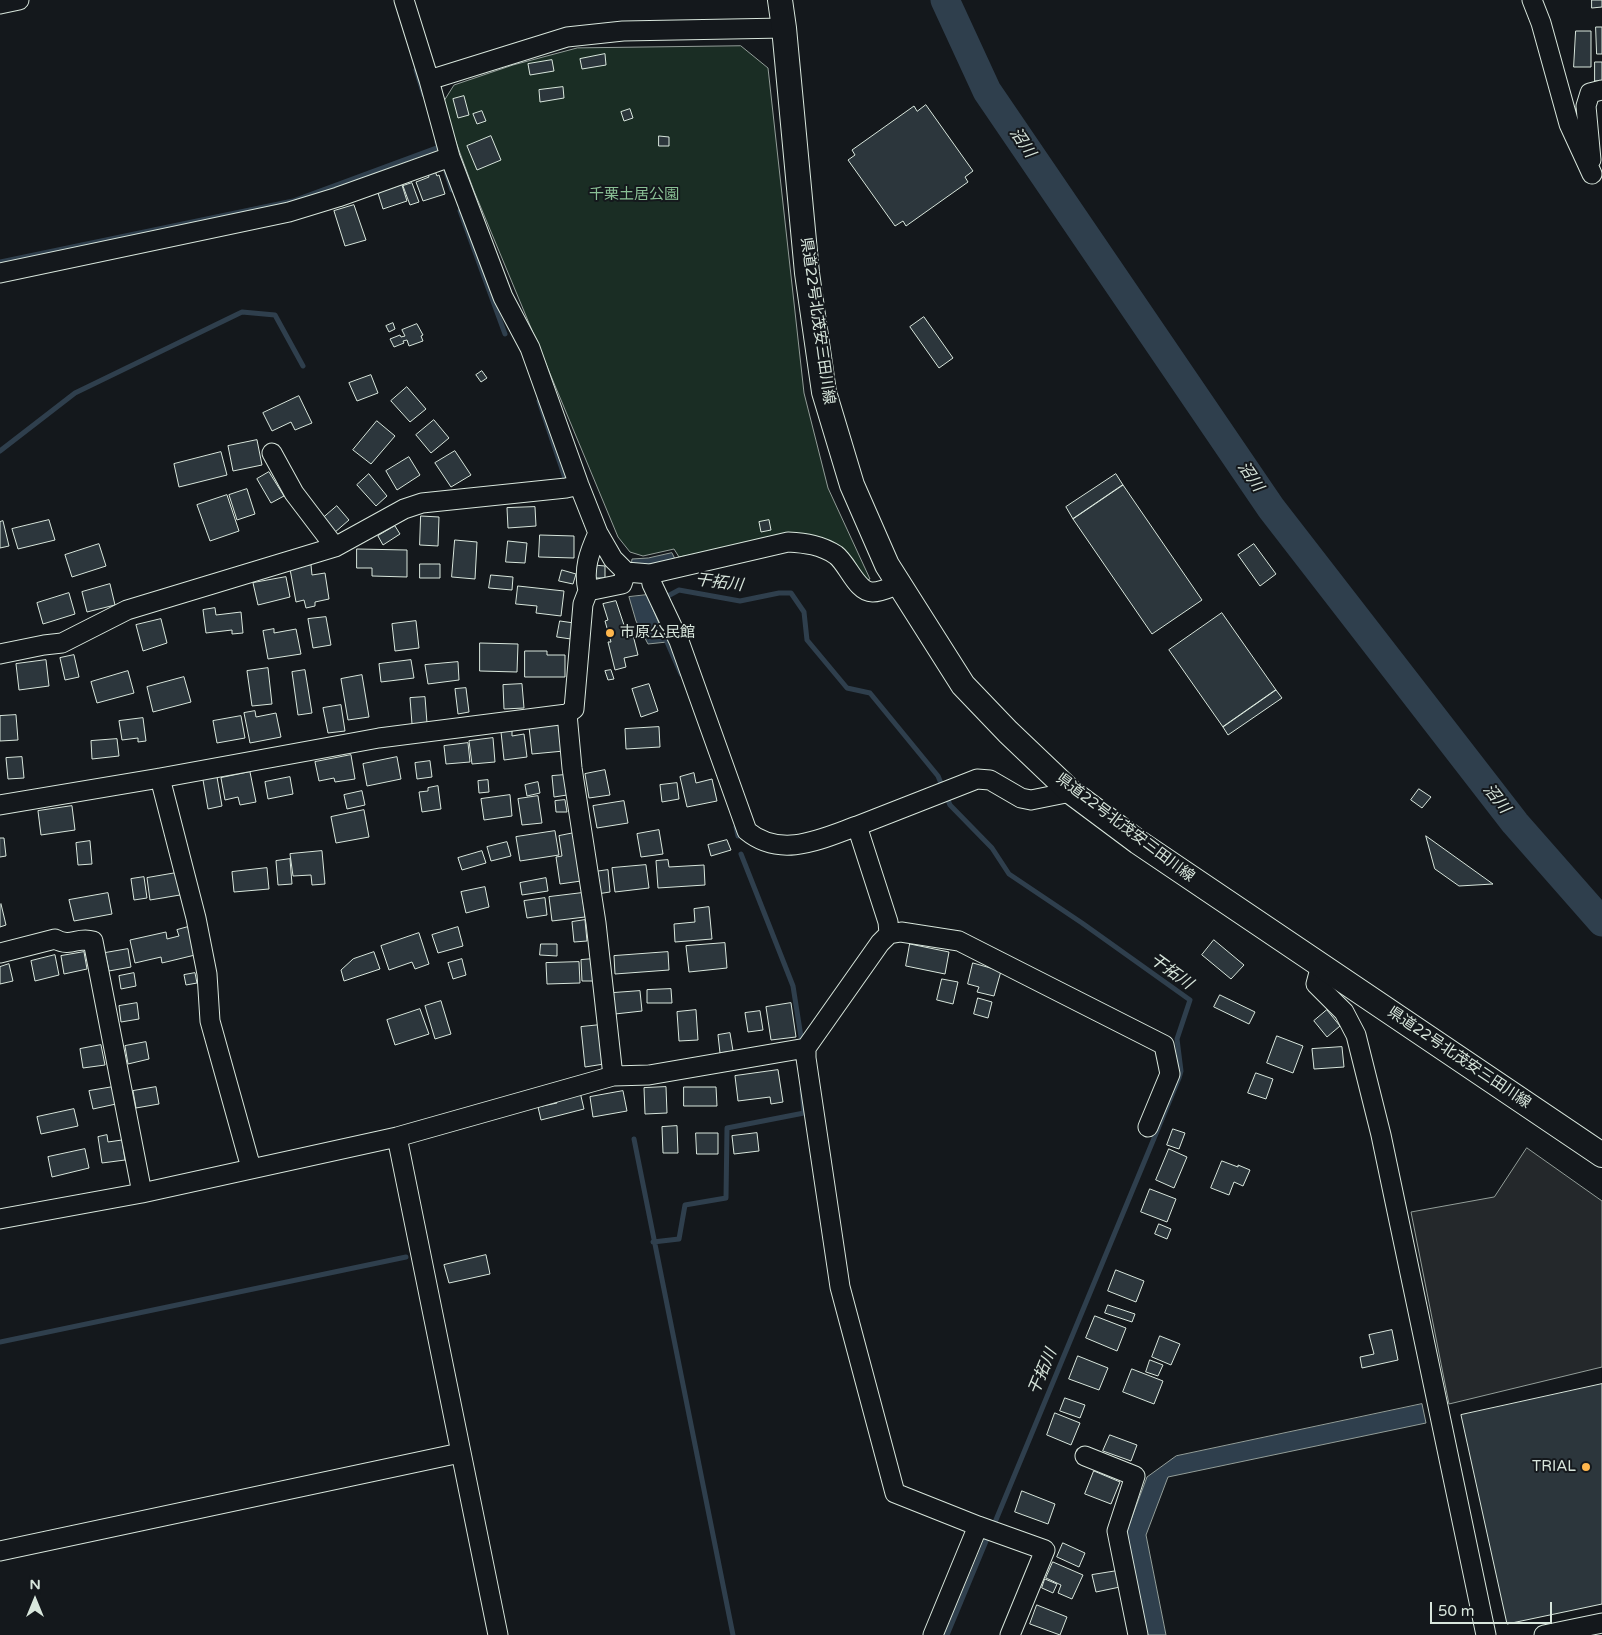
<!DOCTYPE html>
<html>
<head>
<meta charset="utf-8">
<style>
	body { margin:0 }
	#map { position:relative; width:1602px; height:1635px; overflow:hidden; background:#14181c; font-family:"Varela Round",sans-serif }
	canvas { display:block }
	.north { position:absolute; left:10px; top:1575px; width:50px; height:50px; -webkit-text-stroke:4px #14181c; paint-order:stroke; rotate:0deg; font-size:14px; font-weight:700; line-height:20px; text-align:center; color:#d8e6dc }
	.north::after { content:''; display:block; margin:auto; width:18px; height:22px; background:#d8e6dc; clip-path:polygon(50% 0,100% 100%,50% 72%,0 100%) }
	.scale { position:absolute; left:1430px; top:1602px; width:122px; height:22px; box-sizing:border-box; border:2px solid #d8e6dc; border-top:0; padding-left:6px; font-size:15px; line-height:18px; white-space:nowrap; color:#d8e6dc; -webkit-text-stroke:4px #14181c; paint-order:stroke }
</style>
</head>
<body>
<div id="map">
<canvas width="1602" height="1635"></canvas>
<div class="north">N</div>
<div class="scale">50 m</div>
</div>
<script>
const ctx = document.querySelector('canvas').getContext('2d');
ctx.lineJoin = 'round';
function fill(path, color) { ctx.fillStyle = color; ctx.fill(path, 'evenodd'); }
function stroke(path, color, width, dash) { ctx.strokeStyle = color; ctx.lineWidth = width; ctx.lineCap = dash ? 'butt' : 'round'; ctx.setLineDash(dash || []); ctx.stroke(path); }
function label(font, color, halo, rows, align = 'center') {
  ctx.font = font + ' "Varela Round","Noto Sans JP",sans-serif'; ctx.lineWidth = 4; ctx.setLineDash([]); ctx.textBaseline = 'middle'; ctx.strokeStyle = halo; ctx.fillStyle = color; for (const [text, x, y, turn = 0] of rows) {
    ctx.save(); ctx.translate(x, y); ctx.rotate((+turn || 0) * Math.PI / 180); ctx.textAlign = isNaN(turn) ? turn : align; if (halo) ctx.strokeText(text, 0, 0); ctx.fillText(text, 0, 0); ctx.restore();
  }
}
const green = new Path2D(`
	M 741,46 L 768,68 L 804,393 L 828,488 L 870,579 L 862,582 L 841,554 L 806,534 L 679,557 L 674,549 L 643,556 L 630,552 L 618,537 L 474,191 L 442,104 L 454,85 L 513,65 L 577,48 Z`);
const parking = new Path2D(`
	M 1527,1148 L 1602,1201 L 1602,1367 L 1449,1404 L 1411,1212 L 1494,1197 Z`);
const water = new Path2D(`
	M 672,553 L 675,559 L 646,566 L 631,566 L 632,559 L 648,558 Z
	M 647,595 L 667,642 L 648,644 L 636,621 L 629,597 Z
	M 1422,1404 L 1426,1423 L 1168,1477 L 1146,1535 L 1166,1635 L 1146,1635 L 1126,1533 L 1147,1477 L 1176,1456 Z`);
const stream = new Path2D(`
	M 416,70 L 424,95
	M 446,172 L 452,190
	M 460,211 L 505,334
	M 0,262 L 293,201 L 439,147 L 437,142
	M 539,401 L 565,478
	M 0,451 L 75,393 L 242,312 L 275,315 L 303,366
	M 666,597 L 679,590 L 740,601 L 779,593 L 791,593 L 804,612 L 807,640 L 847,688 L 870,693 L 938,776 L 950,805 L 992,848 L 1009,874 L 1082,923 L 1190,1000 L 1177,1039 L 1181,1071 L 1179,1078 L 993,1527
	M 667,642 L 681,674
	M 736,827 L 738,836
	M 741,854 L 793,986 L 801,1037
	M 634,1139 L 733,1635
	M 653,1242 L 679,1239 L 685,1205 L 726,1198 L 727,1128 L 804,1113 L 802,1090
	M 0,1342 L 406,1257
	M 947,1635 L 989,1534`);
const river = new Path2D(`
	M 945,0 L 987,91 L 1271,508 L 1515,823 L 1602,922`);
const building = new Path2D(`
	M 1592,0 L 1602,0 L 1602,7 L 1592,8 Z
	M 1596,27 L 1602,27 L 1602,54 L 1597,54 Z
	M 1576,31 L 1591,31 L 1591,67 L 1574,67 Z
	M 605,54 L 606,65 L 582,69 L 580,59 Z
	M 552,60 L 554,71 L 530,75 L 528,64 Z
	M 1595,62 L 1602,62 L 1602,81 L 1595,81 Z
	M 563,87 L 564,98 L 540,102 L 539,90 Z
	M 464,96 L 469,115 L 458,118 L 453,99 Z
	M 926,105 L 973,171 L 965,177 L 968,182 L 906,226 L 903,221 L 895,226 L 848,160 L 855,155 L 852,150 L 914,106 L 917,111 Z
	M 630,109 L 633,118 L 624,121 L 621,112 Z
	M 482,111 L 486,121 L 477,124 L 473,114 Z
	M 491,136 L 501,160 L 477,170 L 467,146 Z
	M 659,136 L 669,137 L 669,146 L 659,146 Z
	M 434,169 L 437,176 L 439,175 L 445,194 L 423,201 L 416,182 L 429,177 L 427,171 Z
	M 412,183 L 419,202 L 410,205 L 403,186 Z
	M 402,185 L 407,201 L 383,209 L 378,193 Z
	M 354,205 L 366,240 L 345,246 L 334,211 Z
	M 924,317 L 953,358 L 939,368 L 910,327 Z
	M 393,323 L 395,329 L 389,332 L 386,326 Z
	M 417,324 L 423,335 L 421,336 L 423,341 L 409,346 L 407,340 L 403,341 L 404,343 L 394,347 L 390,339 L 400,335 L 401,337 L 405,336 L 402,330 Z
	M 482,371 L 487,378 L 481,382 L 476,375 Z
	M 371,375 L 378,393 L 357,401 L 349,383 Z
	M 407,387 L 426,409 L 410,422 L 391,401 Z
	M 299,396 L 312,423 L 295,430 L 291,422 L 272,431 L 263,413 Z
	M 434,420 L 449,438 L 431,453 L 416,435 Z
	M 377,421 L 395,436 L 371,464 L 353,450 Z
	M 257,440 L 262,465 L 233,471 L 228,446 Z
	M 455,451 L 471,475 L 451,487 L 435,463 Z
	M 221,452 L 227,475 L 179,487 L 174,464 Z
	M 409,457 L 420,475 L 397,490 L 386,471 Z
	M 269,472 L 284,496 L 271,503 L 257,479 Z
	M 369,474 L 387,496 L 376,506 L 357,485 Z
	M 1116,474 L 1123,485 L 1073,519 L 1066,507 Z
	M 1123,485 L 1202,600 L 1152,634 L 1073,519 Z
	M 247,489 L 255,514 L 237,520 L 229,495 Z
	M 227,495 L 239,531 L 210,541 L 197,505 Z
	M 337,506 L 349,520 L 334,533 L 322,519 Z
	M 535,507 L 536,526 L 508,528 L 507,508 Z
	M 421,516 L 439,517 L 438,546 L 420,545 Z
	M 49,520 L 55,540 L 18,549 L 12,529 Z
	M 769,520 L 771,530 L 761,532 L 759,522 Z
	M 3,521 L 9,546 L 0,548 L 0,522 Z
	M 395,526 L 400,534 L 383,545 L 378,536 Z
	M 540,535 L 574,536 L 574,558 L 539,557 Z
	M 455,540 L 477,542 L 475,579 L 452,577 Z
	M 508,541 L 527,543 L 525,563 L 506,562 Z
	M 99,544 L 106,566 L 72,577 L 65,555 Z
	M 1254,544 L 1276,574 L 1260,586 L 1238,555 Z
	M 357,549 L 407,550 L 407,577 L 372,576 L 372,568 L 357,568 Z
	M 420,564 L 440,564 L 440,578 L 420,578 Z
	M 311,565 L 312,575 L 325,573 L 329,599 L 315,602 L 315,606 L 306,608 L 304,600 L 296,602 L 290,569 Z
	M 594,565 L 605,566 L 605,578 L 594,578 Z
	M 562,570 L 576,574 L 573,584 L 559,581 Z
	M 491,575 L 513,577 L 512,590 L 489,588 Z
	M 286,577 L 290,597 L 258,605 L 253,583 Z
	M 110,584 L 115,605 L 87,612 L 82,592 Z
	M 518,586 L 564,591 L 561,616 L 536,613 L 537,606 L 516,604 Z
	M 69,593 L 75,614 L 43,624 L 37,603 Z
	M 616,601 L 628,637 L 633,635 L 638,655 L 624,658 L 626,667 L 615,670 L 608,642 L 611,642 L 605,621 L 608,620 L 603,604 Z
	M 215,608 L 216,615 L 241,612 L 243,633 L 232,634 L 232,630 L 206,633 L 203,610 Z
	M 1222,613 L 1276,690 L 1223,727 L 1169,650 Z
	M 326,617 L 331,645 L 313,648 L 308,619 Z
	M 161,619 L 167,643 L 143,651 L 136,625 Z
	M 416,621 L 419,648 L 395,651 L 392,624 Z
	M 560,621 L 574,623 L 571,639 L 557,637 Z
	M 274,629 L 274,633 L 296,629 L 301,654 L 268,659 L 263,631 Z
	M 480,643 L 518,644 L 517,672 L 480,671 Z
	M 525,651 L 547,651 L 547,655 L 565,655 L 565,677 L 525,677 Z
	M 74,655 L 79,677 L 65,680 L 60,658 Z
	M 46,660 L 49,686 L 19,690 L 16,664 Z
	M 411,660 L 414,678 L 381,682 L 379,664 Z
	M 458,662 L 459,680 L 428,684 L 425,665 Z
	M 268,668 L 272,704 L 252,706 L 247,671 Z
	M 305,670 L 312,713 L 298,715 L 292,672 Z
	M 611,670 L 614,679 L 608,680 L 605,671 Z
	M 128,671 L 134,693 L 97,703 L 91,682 Z
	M 362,675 L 369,717 L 348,720 L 341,679 Z
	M 184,677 L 191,702 L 153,712 L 147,687 Z
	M 522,684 L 524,708 L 504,709 L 503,685 Z
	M 649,684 L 658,711 L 641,717 L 632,689 Z
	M 466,688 L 469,712 L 458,714 L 455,689 Z
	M 1276,690 L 1282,698 L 1228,735 L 1223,727 Z
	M 425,697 L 427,723 L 412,724 L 410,698 Z
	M 341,705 L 345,731 L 328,733 L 323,708 Z
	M 255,711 L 256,717 L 276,713 L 281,737 L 250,743 L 244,713 Z
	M 16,715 L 18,740 L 0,741 L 0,716 Z
	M 241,716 L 245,738 L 217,743 L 213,721 Z
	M 143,718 L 146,741 L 138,742 L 138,738 L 122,740 L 119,721 Z
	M 561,723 L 564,751 L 532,754 L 529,727 Z
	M 659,727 L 660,747 L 626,749 L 625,729 Z
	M 512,730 L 512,736 L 524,734 L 527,757 L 504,760 L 501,732 Z
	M 493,738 L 495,762 L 472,764 L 469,741 Z
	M 117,739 L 119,756 L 92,759 L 91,741 Z
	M 468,743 L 470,762 L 446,764 L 444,746 Z
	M 351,755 L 355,779 L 335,782 L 334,778 L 319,781 L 315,762 Z
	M 22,757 L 24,778 L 8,779 L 6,758 Z
	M 397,757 L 401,779 L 367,786 L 363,764 Z
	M 430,761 L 432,777 L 417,779 L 415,763 Z
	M 605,770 L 610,795 L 589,798 L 585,774 Z
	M 250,772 L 256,802 L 240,805 L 238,797 L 225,800 L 221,778 Z
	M 694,773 L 696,783 L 712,779 L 717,801 L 687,807 L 680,777 Z
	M 565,775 L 567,795 L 554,797 L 552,776 Z
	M 217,777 L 222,806 L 208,809 L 203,780 Z
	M 290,777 L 293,794 L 268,799 L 265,782 Z
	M 488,780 L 489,792 L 479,793 L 478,781 Z
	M 538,782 L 540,793 L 527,796 L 525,785 Z
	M 677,783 L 679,799 L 662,802 L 660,785 Z
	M 438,786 L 441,809 L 422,812 L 419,792 L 428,791 L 428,788 Z
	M 1419,789 L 1431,797 L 1422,808 L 1411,800 Z
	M 362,791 L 365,805 L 347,809 L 344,795 Z
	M 510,795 L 512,816 L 484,820 L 481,799 Z
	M 538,796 L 542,823 L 522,825 L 518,799 Z
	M 565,800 L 567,812 L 556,812 L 555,801 Z
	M 624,801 L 628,823 L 597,828 L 593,806 Z
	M 72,806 L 75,830 L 41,835 L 38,811 Z
	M 364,810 L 369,837 L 336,843 L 331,817 Z
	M 659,830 L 663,854 L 641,857 L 637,834 Z
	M 555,831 L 559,855 L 520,861 L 516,837 Z
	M 574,833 L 581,881 L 560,884 L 556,857 L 562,856 L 559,836 Z
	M 1426,836 L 1493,884 L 1459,886 L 1435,869 Z
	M 0,838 L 4,838 L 6,856 L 0,857 Z
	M 727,840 L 731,850 L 711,856 L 708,845 Z
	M 90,841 L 92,864 L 78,865 L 76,843 Z
	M 507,842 L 511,856 L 491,861 L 487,847 Z
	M 322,851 L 325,884 L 312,885 L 311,875 L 293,876 L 290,854 Z
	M 482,851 L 486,863 L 462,870 L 458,858 Z
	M 290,859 L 292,884 L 278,885 L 276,861 Z
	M 668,860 L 669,867 L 704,865 L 705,885 L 658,888 L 656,861 Z
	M 646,865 L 649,888 L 615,892 L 612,868 Z
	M 267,868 L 269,889 L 234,892 L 232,872 Z
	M 608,870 L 610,892 L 597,894 L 594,872 Z
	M 176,873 L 180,895 L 150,900 L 147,878 Z
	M 144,877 L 147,898 L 134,900 L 131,879 Z
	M 546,878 L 548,891 L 522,895 L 520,883 Z
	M 485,887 L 489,907 L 466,913 L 461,892 Z
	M 108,893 L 112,914 L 74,921 L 69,900 Z
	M 582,893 L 585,917 L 552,921 L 549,897 Z
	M 545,898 L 547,915 L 527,918 L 524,901 Z
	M 1,904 L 6,925 L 0,927 L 0,905 Z
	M 709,907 L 712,939 L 675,942 L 674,924 L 695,922 L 694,909 Z
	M 585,920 L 587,941 L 574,942 L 572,922 Z
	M 188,927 L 195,955 L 162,963 L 161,957 L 135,963 L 130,940 L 166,932 L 167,939 L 179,936 L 177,930 Z
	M 458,927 L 463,946 L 438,953 L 432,935 Z
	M 419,933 L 429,964 L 415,969 L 412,962 L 389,970 L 381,946 Z
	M 1214,940 L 1244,965 L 1231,979 L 1202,955 Z
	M 725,943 L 727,968 L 689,972 L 686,946 Z
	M 541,944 L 557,944 L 557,956 L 540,955 Z
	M 910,944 L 949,952 L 945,974 L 906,966 Z
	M 128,949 L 131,967 L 109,971 L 105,953 Z
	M 84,952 L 87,969 L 64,974 L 61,956 Z
	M 374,952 L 380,969 L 344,981 L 341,970 L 353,959 Z
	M 668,952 L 669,970 L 615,974 L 614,956 Z
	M 55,955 L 59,975 L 35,981 L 31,961 Z
	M 462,959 L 466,975 L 453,979 L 448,963 Z
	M 593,959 L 594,981 L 582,981 L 581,960 Z
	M 579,962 L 580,983 L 547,984 L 546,963 Z
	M 973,963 L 1001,971 L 994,996 L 977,992 L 979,987 L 968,984 Z
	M 9,964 L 13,981 L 0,984 L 0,967 Z
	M 134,973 L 136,986 L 121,989 L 119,976 Z
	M 195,973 L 197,983 L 186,985 L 184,975 Z
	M 942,979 L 958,982 L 953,1004 L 937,1000 Z
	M 671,989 L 672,1003 L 647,1003 L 647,990 Z
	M 640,991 L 642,1011 L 615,1014 L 613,993 Z
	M 1220,995 L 1255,1012 L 1249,1024 L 1214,1007 Z
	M 978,998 L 992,1002 L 988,1018 L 974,1014 Z
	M 441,1001 L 451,1034 L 435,1039 L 425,1006 Z
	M 137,1003 L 139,1019 L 121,1022 L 119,1006 Z
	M 791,1003 L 796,1037 L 771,1040 L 766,1007 Z
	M 420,1009 L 429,1034 L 395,1045 L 387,1020 Z
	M 696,1010 L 698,1040 L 679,1041 L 677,1012 Z
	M 1327,1010 L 1340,1026 L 1327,1037 L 1314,1021 Z
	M 760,1011 L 763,1030 L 748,1032 L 745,1013 Z
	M 600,1025 L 604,1064 L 585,1067 L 581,1027 Z
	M 730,1033 L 733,1051 L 720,1053 L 718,1035 Z
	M 1277,1036 L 1303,1046 L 1293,1073 L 1267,1063 Z
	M 146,1042 L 149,1059 L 128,1064 L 125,1046 Z
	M 101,1045 L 105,1065 L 83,1068 L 80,1049 Z
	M 1342,1047 L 1344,1067 L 1314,1069 L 1312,1049 Z
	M 778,1070 L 783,1102 L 771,1104 L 770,1097 L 738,1101 L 735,1076 Z
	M 1256,1073 L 1273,1079 L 1266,1099 L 1248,1093 Z
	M 113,1087 L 116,1104 L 93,1109 L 89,1091 Z
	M 156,1087 L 159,1104 L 136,1108 L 133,1091 Z
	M 666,1087 L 667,1113 L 645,1114 L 644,1088 Z
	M 684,1087 L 716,1087 L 717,1106 L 684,1106 Z
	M 623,1091 L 627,1111 L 593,1117 L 590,1097 Z
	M 580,1092 L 584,1109 L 541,1120 L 538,1107 L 557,1103 L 555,1098 Z
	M 74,1109 L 78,1126 L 41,1134 L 37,1117 Z
	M 677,1126 L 678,1153 L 663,1153 L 662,1127 Z
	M 1173,1129 L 1185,1133 L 1179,1149 L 1167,1145 Z
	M 696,1133 L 718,1133 L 718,1154 L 697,1154 Z
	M 757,1133 L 759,1151 L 734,1154 L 732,1136 Z
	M 107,1135 L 108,1142 L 122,1140 L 125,1160 L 102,1163 L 98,1137 Z
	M 85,1149 L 89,1168 L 52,1177 L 48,1157 Z
	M 1169,1149 L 1187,1157 L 1174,1188 L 1156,1180 Z
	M 1222,1161 L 1238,1167 L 1238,1165 L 1250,1170 L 1243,1186 L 1234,1182 L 1229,1195 L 1211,1188 Z
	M 1150,1189 L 1176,1199 L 1167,1222 L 1141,1212 Z
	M 1159,1224 L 1171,1229 L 1167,1239 L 1155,1234 Z
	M 486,1255 L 490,1274 L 449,1283 L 444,1265 Z
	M 1116,1270 L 1144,1281 L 1136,1302 L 1108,1291 Z
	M 1108,1305 L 1135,1314 L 1132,1322 L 1105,1313 Z
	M 1095,1316 L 1126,1328 L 1117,1351 L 1086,1338 Z
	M 1392,1330 L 1398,1360 L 1362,1368 L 1360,1357 L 1374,1354 L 1369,1335 Z
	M 1160,1336 L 1180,1344 L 1171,1365 L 1152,1357 Z
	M 1078,1356 L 1108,1368 L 1099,1390 L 1069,1379 Z
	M 1150,1360 L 1163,1365 L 1158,1376 L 1146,1372 Z
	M 1132,1369 L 1163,1381 L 1154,1404 L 1123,1392 Z
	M 1602,1384 L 1602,1604 L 1507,1624 L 1461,1415 Z
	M 1065,1398 L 1085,1405 L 1080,1418 L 1060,1411 Z
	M 1055,1413 L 1080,1423 L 1071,1445 L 1047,1435 Z
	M 1110,1435 L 1137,1445 L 1131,1461 L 1103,1451 Z
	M 1094,1471 L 1120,1482 L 1111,1504 L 1085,1494 Z
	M 1022,1491 L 1055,1504 L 1048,1524 L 1015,1512 Z
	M 1063,1543 L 1085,1553 L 1079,1567 L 1057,1557 Z
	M 1053,1562 L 1083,1575 L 1072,1599 L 1058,1593 L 1061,1585 L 1046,1578 Z
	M 1117,1571 L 1120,1587 L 1096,1592 L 1092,1575 Z
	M 1045,1579 L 1057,1584 L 1053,1593 L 1042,1588 Z
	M 1037,1605 L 1067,1617 L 1060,1635 L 1030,1624 Z`);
const minor = new Path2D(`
	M 404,0 L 429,80 L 450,157 L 503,297 L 530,348 L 579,485 L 598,533 L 613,559 L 626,572 L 650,574 L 788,542 C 806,543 821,545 836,555 C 848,564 857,593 873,592 C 881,592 891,587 899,584
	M 1532,0 L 1541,23 L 1569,124 L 1592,174
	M 0,4 L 19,0
	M 429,80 L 567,37 L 623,31 L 784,28
	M 1591,160 L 1586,106 L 1590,93 L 1602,90
	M 0,273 L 289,212 L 338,197 L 450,157
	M 272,453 L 294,493 L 335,547
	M 650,574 L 652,584 L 679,641 L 747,831 C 781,859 821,839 857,826
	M 588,591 C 583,569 589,553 598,533
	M 0,654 L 44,645 L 62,643 L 127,610 L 335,547 L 404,509 L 422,503 L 566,488 L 579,485
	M 567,714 L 572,768 L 596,923 L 613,1076
	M 160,778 L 196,918 L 207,974 L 210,1021 L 251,1168
	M 0,805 L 160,778 L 379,738 L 567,714 L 574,709 L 583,604 L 588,591 L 622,584 L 626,572
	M 889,934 L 901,932 L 959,941 L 1164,1045 L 1170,1074 L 1148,1127
	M 0,953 L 55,939 C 72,948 77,936 93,941 L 142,1193
	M 1321,965 L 1316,984 L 1344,1012 L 1356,1035 L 1381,1135 L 1486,1635
	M 397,1137 L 498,1635
	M 0,1219 L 142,1193 L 397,1137 L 613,1076 L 649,1075 L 806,1048
	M 1085,1456 L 1135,1476 L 1117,1531 L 1138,1635
	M 0,1551 L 460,1453
	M 933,1635 L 978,1526
	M 1010,1635 L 1045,1550 L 978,1526 L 895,1493 L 840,1287 L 806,1058 L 806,1048 L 880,943 L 889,934 L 888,922 L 857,826 L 977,779 L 990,780 L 1021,798 L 1031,800 L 1071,792
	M 1544,1635 L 1602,1623`);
const major = new Path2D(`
	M 780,0 L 784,28 L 807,273 L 824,392 L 852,485 L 887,565 L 963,685 L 1008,732 L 1071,792 L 1138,842 L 1602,1155`);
const markers = [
	[610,633,5,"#ffb74d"],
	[1586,1467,5,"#ffb74d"]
];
const parkNames = [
	["千栗土居公園",634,195]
];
const streetNames = [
	["県道22号北茂安三田川線",817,321,82],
	["県道22号北茂安三田川線",1125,828,37],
	["県道22号北茂安三田川線",1459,1058,34]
];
const poiNames = [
	["市原公民館",620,633],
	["TRIAL",1576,1467,"right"]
];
const waterNames = [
	["沼川",1022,143,56],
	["沼川",1250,477,56],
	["干拓川",719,583,7],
	["沼川",1496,799,52],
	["干拓川",1171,972,36],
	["干拓川",1043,1372,-67]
];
fill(green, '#1a2d24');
stroke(green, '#939e99', 1);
fill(parking, '#24282b');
stroke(parking, '#939e99', 1);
fill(water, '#2f3f4d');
stroke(water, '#939e99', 1);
stroke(stream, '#2f3f4d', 5);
stroke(river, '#2f3f4d', 29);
fill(building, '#2c363c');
stroke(building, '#d8e6dc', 1);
stroke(minor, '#d8e6dc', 21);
stroke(major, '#d8e6dc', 26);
stroke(minor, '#14181c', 19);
stroke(major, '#14181c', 24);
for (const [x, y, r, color] of markers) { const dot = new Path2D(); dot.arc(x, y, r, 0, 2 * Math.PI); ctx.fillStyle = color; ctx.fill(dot); stroke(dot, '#14181c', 2); }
label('15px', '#8ac095', '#14181c', parkNames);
label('15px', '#d8e6dc', '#14181c', streetNames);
label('15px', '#d8e6dc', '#14181c', poiNames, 'left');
label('italic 16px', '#d8e6dc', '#14181c', waterNames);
</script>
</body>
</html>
